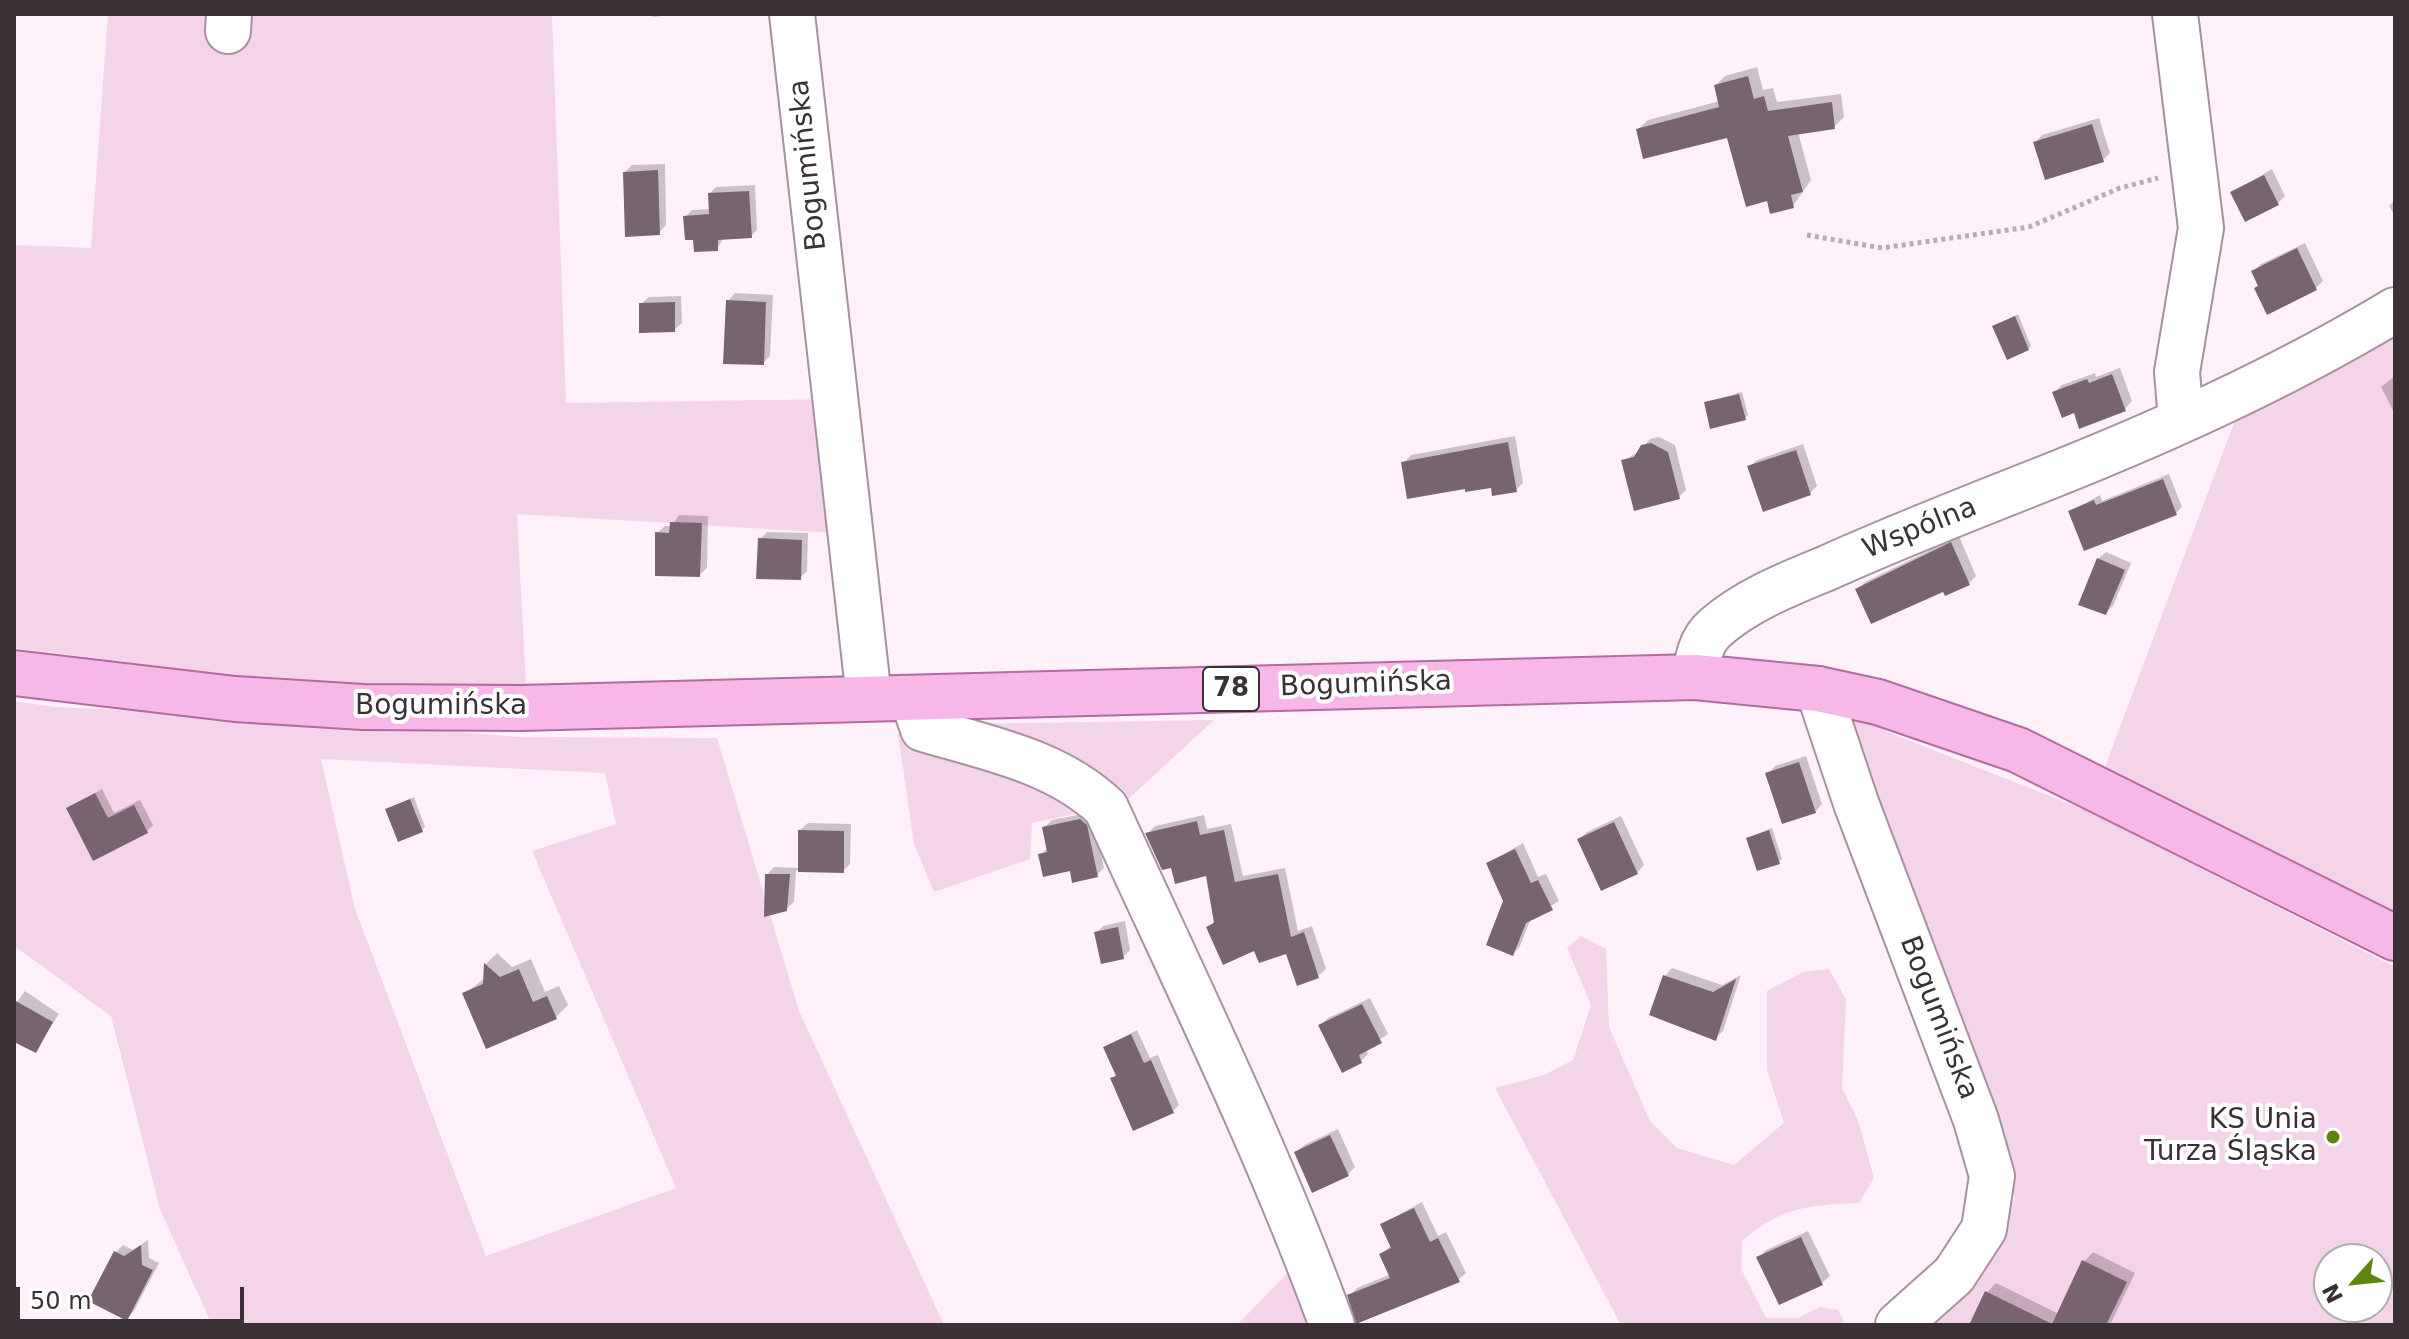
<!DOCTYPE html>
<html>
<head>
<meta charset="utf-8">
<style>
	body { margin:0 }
	#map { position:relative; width:2409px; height:1339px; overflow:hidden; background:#fff1fa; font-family:"DejaVu Sans",sans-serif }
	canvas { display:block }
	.frame { position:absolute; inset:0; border:16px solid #3a3137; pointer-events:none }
	.north { position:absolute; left:2313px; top:1243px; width:80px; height:80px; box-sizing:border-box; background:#fff; border:2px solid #b0adaf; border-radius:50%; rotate:243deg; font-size:22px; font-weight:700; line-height:32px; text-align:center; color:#3a3137 }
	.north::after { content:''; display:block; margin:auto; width:28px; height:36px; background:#5e860e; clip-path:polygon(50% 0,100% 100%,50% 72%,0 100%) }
	.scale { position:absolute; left:16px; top:1287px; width:228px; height:36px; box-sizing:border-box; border:4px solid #3a3137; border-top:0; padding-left:10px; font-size:24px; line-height:28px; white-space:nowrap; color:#3a3137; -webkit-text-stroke:6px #fff; paint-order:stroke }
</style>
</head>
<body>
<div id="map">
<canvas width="2409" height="1339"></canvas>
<div class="frame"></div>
<div class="north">N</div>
<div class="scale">50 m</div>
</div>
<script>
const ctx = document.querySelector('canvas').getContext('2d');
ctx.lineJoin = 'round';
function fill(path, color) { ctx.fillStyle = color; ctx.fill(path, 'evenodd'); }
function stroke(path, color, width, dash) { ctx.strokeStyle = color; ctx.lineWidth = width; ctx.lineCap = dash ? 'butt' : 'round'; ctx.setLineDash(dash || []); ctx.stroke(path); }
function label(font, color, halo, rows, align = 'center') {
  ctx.font = font + ' "DejaVu Sans",sans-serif'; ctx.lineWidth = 8; ctx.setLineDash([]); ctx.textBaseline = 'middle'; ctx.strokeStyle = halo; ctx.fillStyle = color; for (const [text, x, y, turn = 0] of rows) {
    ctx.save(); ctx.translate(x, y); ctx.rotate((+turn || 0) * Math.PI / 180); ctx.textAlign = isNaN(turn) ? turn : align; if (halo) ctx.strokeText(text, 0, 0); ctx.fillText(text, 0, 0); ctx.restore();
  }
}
const green = new Path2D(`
	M 108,14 L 552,14 L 566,403 L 836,399 L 851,534 L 517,514 L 526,685 L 374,688 L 244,677 L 14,648 L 14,245 L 91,248 Z
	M 2395,333 L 2395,912 L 2105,767 L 2246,391 L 2329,373 Z
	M 14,701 L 56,707 L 252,716 L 521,737 L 717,738 L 799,1011 L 944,1325 L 212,1325 L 160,1209 L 111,1016 L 14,946 ZM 321,759 L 605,773 L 616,824 L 532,851 L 676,1188 L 486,1256 L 355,909 Z
	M 1838,708 L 1890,733 L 2088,811 L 2395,967 L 2395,1325 L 1915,1325 L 1969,1274 L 2015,1199 ZM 2329,1259 L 2377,1259 L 2377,1307 L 2329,1307 Z
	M 1214,720 L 1123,804 L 1032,823 L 1030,859 L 934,892 L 914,844 L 898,734 L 954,724 Z
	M 1581,936 L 1606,949 L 1609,1027 L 1650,1121 L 1677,1148 L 1734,1165 L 1784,1123 L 1767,1070 L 1767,991 L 1803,972 L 1829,969 L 1846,999 L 1842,1088 L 1858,1120 L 1874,1178 L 1859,1203 C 1810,1205 1780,1207 1742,1241 L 1741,1269 L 1766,1318 L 1798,1318 L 1820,1307 L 1838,1310 L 1844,1321 L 1840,1325 L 1621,1325 L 1495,1088 L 1544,1075 L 1573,1060 L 1591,1005 L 1567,948 Z
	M 1306,1254 L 1333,1325 L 1237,1325 Z`);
const shadow = new Path2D(`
	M 652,14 L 680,14 L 653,17 Z
	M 1757,67 L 1763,90 L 1773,88 L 1777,102 L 1841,94 L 1844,117 L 1834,127 L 1798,132 L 1811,180 L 1793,206 L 1768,199 L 1728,135 L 1638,129 L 1648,120 L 1720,101 L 1716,85 L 1725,76 Z
	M 2099,118 L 2110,153 L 2102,161 L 2035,143 L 2042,135 Z
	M 665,164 L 666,225 L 659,233 L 625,172 L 632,165 Z
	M 2272,169 L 2285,196 L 2278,203 L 2233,192 Z
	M 755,185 L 757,230 L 751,236 L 724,237 L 717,249 L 695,238 L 686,216 L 692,210 L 710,209 L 710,193 L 716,187 Z
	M 2395,200 L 2395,216 L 2389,206 Z
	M 2305,243 L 2323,281 L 2316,288 L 2260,285 L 2254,271 L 2261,264 Z
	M 735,293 L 773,295 L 770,356 L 763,363 L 728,301 Z
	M 681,296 L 682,323 L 674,330 L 641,304 L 649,297 Z
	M 2018,314 L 2031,346 L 2028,349 L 1995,326 Z
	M 2120,368 L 2132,401 L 2125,409 L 2075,411 L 2055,392 L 2062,385 L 2095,373 L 2096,377 Z
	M 2395,376 L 2395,414 L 2381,387 Z
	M 1742,392 L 1748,415 L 1745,418 L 1706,403 Z
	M 1515,436 L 1523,483 L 1516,490 L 1493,485 L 1409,496 L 1404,463 L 1411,455 Z
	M 1659,437 L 1675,445 L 1686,490 L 1679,497 L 1623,461 L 1640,451 L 1650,439 Z
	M 1803,444 L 1817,486 L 1810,493 L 1749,467 L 1757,460 Z
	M 2169,474 L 2182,507 L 2176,513 L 2070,512 L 2100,495 L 2102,501 Z
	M 679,515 L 708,516 L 707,568 L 699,575 L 657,533 L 665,526 L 672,526 Z
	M 767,532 L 808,533 L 807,571 L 800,578 L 760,539 Z
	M 1959,536 L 1976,576 L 1969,583 L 1944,589 L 1858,590 L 1865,582 Z
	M 2106,552 L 2131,563 L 2113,606 L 2105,613 L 2098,559 Z
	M 1806,756 L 1822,804 L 1815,812 L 1768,774 L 1775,766 Z
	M 102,789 L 114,813 L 140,800 L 153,825 L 147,831 L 69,808 Z
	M 414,797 L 425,827 L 422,830 L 387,809 Z
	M 1088,813 L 1093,818 L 1104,868 L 1097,875 L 1041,855 L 1048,847 L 1044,828 L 1052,820 Z
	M 1204,815 L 1207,829 L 1231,824 L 1243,876 L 1285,868 L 1298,931 L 1312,926 L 1326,969 L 1318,976 L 1287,952 L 1255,949 L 1208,927 L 1216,920 L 1207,874 L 1173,866 L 1147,834 L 1155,826 Z
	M 1621,816 L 1644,865 L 1637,873 L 1579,840 L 1587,832 Z
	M 808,823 L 851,824 L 850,864 L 843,871 L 796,870 L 794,902 L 786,909 L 767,875 L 774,867 L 800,868 L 800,830 Z
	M 1772,828 L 1782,859 L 1779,862 L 1748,838 Z
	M 1523,843 L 1538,877 L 1546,874 L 1559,901 L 1531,918 L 1520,946 L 1513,954 L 1505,901 L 1488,863 Z
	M 1125,921 L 1130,950 L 1123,957 L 1096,933 L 1103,926 Z
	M 497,953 L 512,967 L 531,959 L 545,992 L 559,986 L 568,1005 L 556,1017 L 487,1046 L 464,994 L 485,978 L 486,964 Z
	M 1672,968 L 1722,985 L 1741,975 L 1723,1031 L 1715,1039 L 1665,976 Z
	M 25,991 L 59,1014 L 35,1051 L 14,1032 L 14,1006 Z
	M 1370,998 L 1388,1034 L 1366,1049 L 1368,1054 L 1361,1061 L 1321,1025 L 1328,1018 Z
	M 1137,1030 L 1150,1058 L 1158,1055 L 1179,1105 L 1173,1111 L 1112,1079 L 1117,1074 L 1105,1047 Z
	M 1338,1129 L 1355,1167 L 1348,1174 L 1296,1152 L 1304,1145 Z
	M 1422,1202 L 1438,1236 L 1446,1232 L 1466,1273 L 1458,1280 L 1350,1295 L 1357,1288 L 1391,1274 L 1381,1254 L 1392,1245 L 1382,1224 Z
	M 1808,1231 L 1830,1276 L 1822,1283 L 1780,1303 L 1759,1258 L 1766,1250 Z
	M 148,1240 L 149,1258 L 159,1263 L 134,1311 L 127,1318 L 116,1252 L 123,1245 L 133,1250 Z
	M 2093,1252 L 2135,1273 L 2110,1325 L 1971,1325 L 1987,1292 L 1996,1283 L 2059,1314 L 2084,1262 Z`);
const building = new Path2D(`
	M 1748,76 L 1754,99 L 1764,96 L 1768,111 L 1832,102 L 1835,129 L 1788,136 L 1803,192 L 1791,195 L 1794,208 L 1770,214 L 1767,201 L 1746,207 L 1727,138 L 1643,159 L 1636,129 L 1719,107 L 1714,85 Z
	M 2092,124 L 2104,162 L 2045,180 L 2033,142 Z
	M 658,170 L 660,235 L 625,237 L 623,172 Z
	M 2264,175 L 2279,205 L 2245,222 L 2230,192 Z
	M 749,191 L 752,238 L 718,240 L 718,251 L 694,252 L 693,240 L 685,240 L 683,216 L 709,214 L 708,193 Z
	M 2297,248 L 2317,290 L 2267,315 L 2254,288 L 2258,286 L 2251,271 Z
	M 726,300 L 766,302 L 764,365 L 723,364 Z
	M 675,302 L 675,332 L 639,333 L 639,303 Z
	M 2015,316 L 2029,350 L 2007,360 L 1992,326 Z
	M 2112,374 L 2126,411 L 2079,429 L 2074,413 L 2062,418 L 2052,392 L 2087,379 L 2089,383 Z
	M 1739,394 L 1746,420 L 1710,429 L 1704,402 Z
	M 1508,442 L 1517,492 L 1492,496 L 1491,488 L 1465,492 L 1465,489 L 1407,499 L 1401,462 Z
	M 1651,443 L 1668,452 L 1680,499 L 1634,511 L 1621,460 L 1634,457 L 1641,445 Z
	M 1796,450 L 1811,495 L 1763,512 L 1747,466 Z
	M 2163,479 L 2177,515 L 2084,551 L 2068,511 L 2094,500 L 2096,505 Z
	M 670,522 L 702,523 L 700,577 L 655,576 L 655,532 L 669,533 Z
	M 758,538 L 802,540 L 801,580 L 756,579 Z
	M 1951,542 L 1970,585 L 1945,596 L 1943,592 L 1871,624 L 1855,589 Z
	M 2097,558 L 2125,570 L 2106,615 L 2078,605 Z
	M 1799,762 L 1816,813 L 1782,824 L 1765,773 Z
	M 95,793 L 108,818 L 134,805 L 148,833 L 93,861 L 66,808 Z
	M 410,799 L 423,832 L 398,842 L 385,809 Z
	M 1080,819 L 1087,825 L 1098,877 L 1072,883 L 1070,871 L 1043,877 L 1038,854 L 1047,852 L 1042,827 Z
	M 1197,821 L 1200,835 L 1224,830 L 1235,882 L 1278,874 L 1291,937 L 1304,932 L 1319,978 L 1297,986 L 1286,954 L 1259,963 L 1254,951 L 1223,965 L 1206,927 L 1214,923 L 1206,876 L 1175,884 L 1171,868 L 1162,870 L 1145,833 Z
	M 1614,822 L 1638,874 L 1601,891 L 1577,839 Z
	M 798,830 L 844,831 L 844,873 L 798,872 Z
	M 1769,830 L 1780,864 L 1757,871 L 1746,838 Z
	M 1515,849 L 1531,883 L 1538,880 L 1553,910 L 1526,923 L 1513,956 L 1486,945 L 1503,901 L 1486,863 Z
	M 765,874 L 790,874 L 787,911 L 764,917 Z
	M 1118,927 L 1124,959 L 1101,964 L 1094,932 Z
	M 484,963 L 500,977 L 519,969 L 533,1002 L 547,996 L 557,1019 L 486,1049 L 462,993 L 483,984 Z
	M 1663,975 L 1713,992 L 1736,979 L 1716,1041 L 1649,1015 Z
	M 14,1000 L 53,1022 L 36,1053 L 14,1042 Z
	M 1362,1004 L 1382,1043 L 1359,1055 L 1362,1063 L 1342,1073 L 1318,1025 Z
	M 1131,1034 L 1144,1063 L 1151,1060 L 1174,1113 L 1133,1131 L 1110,1078 L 1116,1076 L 1103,1047 Z
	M 1330,1135 L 1349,1176 L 1312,1193 L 1294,1152 Z
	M 1414,1208 L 1430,1242 L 1438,1238 L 1460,1282 L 1356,1324 L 1347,1295 L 1390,1278 L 1379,1254 L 1391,1248 L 1380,1224 Z
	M 1801,1237 L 1823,1285 L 1779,1305 L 1756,1257 Z
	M 141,1245 L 142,1265 L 153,1270 L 127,1321 L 88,1301 L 114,1251 L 124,1256 Z
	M 2082,1260 L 2127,1282 L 2106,1325 L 1969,1325 L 1985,1291 L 2052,1324 Z`);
const path = new Path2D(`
	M 1807,235 L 1882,248 L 2029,227 L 2120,188 L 2158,178`);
const minor = new Path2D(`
	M 792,14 L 869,698
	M 2175,14 L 2201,228 L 2177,372 L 2181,420
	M 228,31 L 229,14
	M 1695,677 C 1697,659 1701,640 1715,628 C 1747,600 1788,584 1827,568 C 1891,539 1957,513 2023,487 C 2151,437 2277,381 2395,310
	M 1818,689 L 1856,803 L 1976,1120 L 1992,1176 L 1984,1229 L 1954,1275 L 1898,1325
	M 913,700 L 923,729 C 987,748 1057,761 1106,808 C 1184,979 1268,1149 1332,1325`);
const major = new Path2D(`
	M 14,673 L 235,699 L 363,707 L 521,708 L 1695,677 L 1818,689 L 1878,702 L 2018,750 L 2395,938`);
const markers = [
	[2333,1137,8,"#5e860e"]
];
const shields = [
	[1231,689,56]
];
const shieldNames = [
	["78",1231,689]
];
const streetNames = [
	["Bogumińska",809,165,-96],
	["Wspólna",1920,529,-22],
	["Bogumińska",1366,685,-2],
	["Bogumińska",441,707],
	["Bogumińska",1938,1018,69]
];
const poiNames = [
	["KS Unia",2317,1121],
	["Turza Śląska",2317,1153]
];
fill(green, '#f4d4e9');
fill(shadow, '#0003');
fill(building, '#786471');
stroke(minor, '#a791a0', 48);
stroke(major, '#b36a9f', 48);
stroke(path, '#b8acb4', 5, [4, 4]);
stroke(minor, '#fff', 44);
stroke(major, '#f8b8e7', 44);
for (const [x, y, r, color] of markers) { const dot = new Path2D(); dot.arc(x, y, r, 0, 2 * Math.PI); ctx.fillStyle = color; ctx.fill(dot); stroke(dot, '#fff', 3); }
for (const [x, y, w] of shields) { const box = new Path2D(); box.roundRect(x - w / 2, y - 22, w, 44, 6); ctx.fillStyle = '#fff'; ctx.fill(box); stroke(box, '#3a3137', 2); }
label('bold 26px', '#3a3137', null, shieldNames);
label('28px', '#3a3137', '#fff', streetNames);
label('28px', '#3a3137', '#fff', poiNames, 'right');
</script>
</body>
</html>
